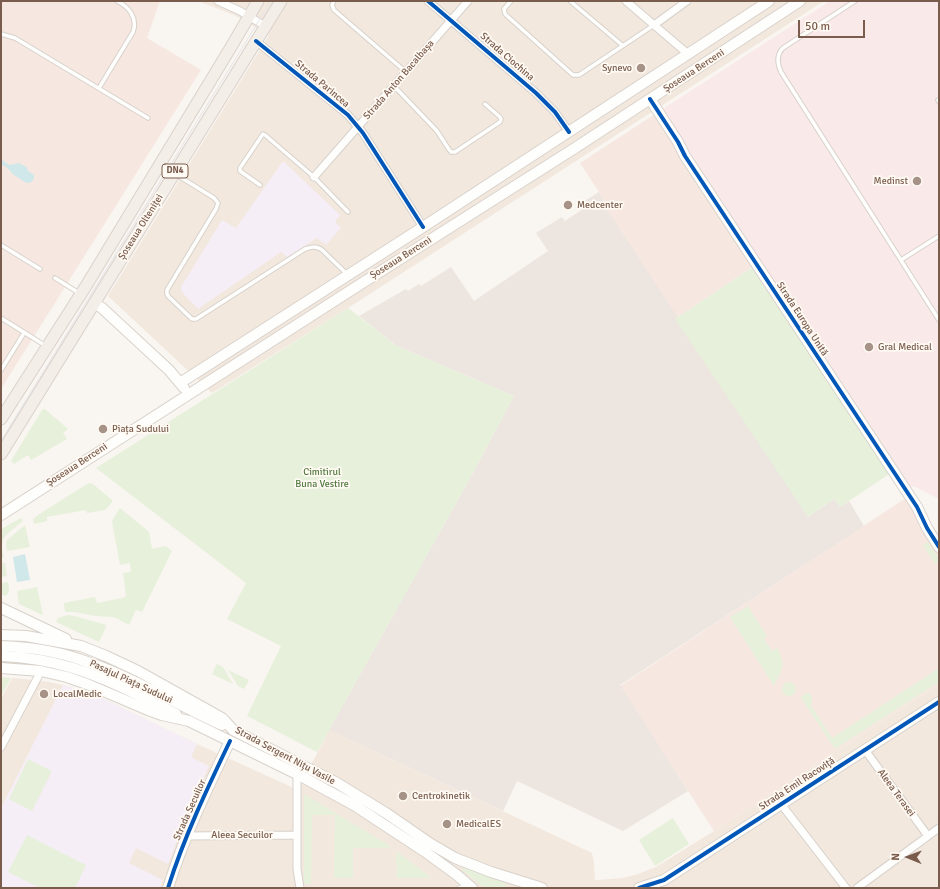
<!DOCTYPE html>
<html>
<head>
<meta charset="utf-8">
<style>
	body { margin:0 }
	#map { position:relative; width:940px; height:889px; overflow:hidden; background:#f9f5f0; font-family:Signika,sans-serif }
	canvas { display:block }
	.frame { position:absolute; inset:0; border:2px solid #7a5c4d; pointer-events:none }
	.north { position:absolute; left:888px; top:837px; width:40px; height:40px; -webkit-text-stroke:3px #fffaf3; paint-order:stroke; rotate:271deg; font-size:11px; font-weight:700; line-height:16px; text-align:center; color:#7a5c4d }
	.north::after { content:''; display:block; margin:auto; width:14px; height:18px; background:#7a5c4d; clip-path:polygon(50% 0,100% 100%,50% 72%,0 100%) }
	.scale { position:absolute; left:798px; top:20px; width:67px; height:18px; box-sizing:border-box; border:2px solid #7a5c4d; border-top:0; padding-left:5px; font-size:12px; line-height:14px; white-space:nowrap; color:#7a5c4d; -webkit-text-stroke:3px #fffaf3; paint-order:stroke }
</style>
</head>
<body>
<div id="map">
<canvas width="940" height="889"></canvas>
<div class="frame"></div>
<div class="north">N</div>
<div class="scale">50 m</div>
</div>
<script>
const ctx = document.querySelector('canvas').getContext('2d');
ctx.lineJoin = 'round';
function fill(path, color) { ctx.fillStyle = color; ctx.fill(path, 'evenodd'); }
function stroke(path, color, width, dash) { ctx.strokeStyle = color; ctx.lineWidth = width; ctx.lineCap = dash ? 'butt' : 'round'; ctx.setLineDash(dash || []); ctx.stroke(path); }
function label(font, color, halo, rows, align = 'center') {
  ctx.font = font + ' Signika,sans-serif'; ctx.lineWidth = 3.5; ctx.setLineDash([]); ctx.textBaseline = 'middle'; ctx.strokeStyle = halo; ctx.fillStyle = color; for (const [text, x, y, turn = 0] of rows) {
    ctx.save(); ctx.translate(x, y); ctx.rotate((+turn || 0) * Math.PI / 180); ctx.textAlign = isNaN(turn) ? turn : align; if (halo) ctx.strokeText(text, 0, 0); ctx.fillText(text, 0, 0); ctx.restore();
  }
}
const residential = new Path2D(`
	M 198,1 L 824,1 L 348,308 L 212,393 L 108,296 L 269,35 L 234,15 Z
	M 12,678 L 43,681 L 63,685 L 92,694 L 104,699 L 197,744 L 298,790 L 329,730 L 590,852 L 592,853 L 594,863 L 595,880 L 598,880 L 623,878 L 638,874 L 656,867 L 714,831 L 939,684 L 939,888 L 1,888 L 1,699 Z`);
const commercial = new Path2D(`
	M 1,1 L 160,1 L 147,38 L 201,70 L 1,389 Z
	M 658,112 L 757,264 L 675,319 L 606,208 L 599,192 L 580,163 Z
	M 912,494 L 939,538 L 939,684 L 714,831 L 620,686 Z`);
const industrial = new Path2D(`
	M 599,192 L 606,208 L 808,517 L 834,499 L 840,507 L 849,501 L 864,526 L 620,685 L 688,791 L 623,831 L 517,781 L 503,811 L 329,730 L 474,471 L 514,396 L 397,346 L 359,316 L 406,289 L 408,291 L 419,284 L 421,286 L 451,267 L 474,301 L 548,251 L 536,233 L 562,217 L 565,221 L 586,207 L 583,202 Z`);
const education = new Path2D(`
	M 283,161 L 340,215 L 335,222 L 341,228 L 326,245 L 317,238 L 287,257 L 281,252 L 198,309 L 181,291 L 181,287 L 222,220 L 236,228 Z
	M 63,685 L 92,694 L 104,699 L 197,744 L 191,757 L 209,766 L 188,812 L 168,864 L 136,848 L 129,863 L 163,880 L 160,888 L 1,888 L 1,808 Z`);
const medical = new Path2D(`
	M 830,1 L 939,1 L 939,499 L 914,486 L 909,489 L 687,152 L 661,110 Z`);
const green = new Path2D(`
	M 753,267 L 889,474 L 840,507 L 834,499 L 808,517 L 675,319 Z
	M 348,308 L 397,346 L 514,396 L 474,471 L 317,752 L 247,716 L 281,646 L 227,619 L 246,583 L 96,468 Z
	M 44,409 L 45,409 L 68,429 L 63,433 L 67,439 L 31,460 L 28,455 L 14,464 L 11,461 L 42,410 Z
	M 90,483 L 93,484 L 113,501 L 105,510 L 87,513 L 86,510 L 47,517 L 47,521 L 34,524 L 33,519 L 38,515 L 87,484 Z
	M 120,508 L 149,532 L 152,549 L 166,546 L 172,551 L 142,612 L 136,610 L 129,625 L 116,618 L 112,617 L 95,616 L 75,612 L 65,612 L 64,603 L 95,597 L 97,603 L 123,598 L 126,596 L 123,573 L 131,572 L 130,563 L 120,565 L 112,522 L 113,519 Z
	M 21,518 L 23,521 C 18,526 4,534 3,541 C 1,547 3,552 4,558 L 1,558 L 1,529 Z
	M 25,525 L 30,547 L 7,551 L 6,544 L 7,540 Z
	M 928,542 L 939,559 L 939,561 L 935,564 L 923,545 Z
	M 1,563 L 5,563 L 7,576 L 1,577 Z
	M 8,582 C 9,588 11,593 5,596 L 1,594 L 1,583 Z
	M 37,587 L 43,615 L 19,604 L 17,591 Z
	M 748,606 L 767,636 L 764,639 L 772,651 L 777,648 C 782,655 785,666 780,674 C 778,679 775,681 774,686 L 730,617 Z
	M 68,615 L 75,616 L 106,625 L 106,627 L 99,642 L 56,622 L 58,618 Z
	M 217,664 L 223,667 L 233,684 L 212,674 Z
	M 939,668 L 939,682 L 835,749 L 801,698 C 803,695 806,693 809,693 C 815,700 810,701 812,707 L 832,738 Z
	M 228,670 L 249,680 L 244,689 L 238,686 Z
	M 1,677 L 11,678 L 1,696 Z
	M782 689a7 7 0 1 1 14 0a7 7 0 1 1-14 0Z
	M 28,759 L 52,771 L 32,811 L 9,799 Z
	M 304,794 L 390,846 L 389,848 L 353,848 L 353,878 L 334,878 L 335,815 L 312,815 L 311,884 L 304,884 Z
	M 673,818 L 689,844 L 655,866 L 639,840 Z
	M 27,835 L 86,865 L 75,888 L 40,888 L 8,872 Z
	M 396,851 L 432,878 L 397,878 Z
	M 464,867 L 505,882 L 507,888 L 485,888 L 462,870 Z`);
const water = new Path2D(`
	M 1,159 L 9,165 L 19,163 L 28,168 L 27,170 L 34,175 L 34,178 L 32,182 L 27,183 L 25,182 C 21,180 17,177 14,175 C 9,171 8,166 1,165 Z
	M 25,554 L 30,580 L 17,582 L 13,557 Z`);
const lane = new Path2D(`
	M 334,1 L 332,5 L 334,10 L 406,72
	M 511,1 L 504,9 L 505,14 L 573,75 L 579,75 L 654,25
	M 570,1 L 622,45
	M 855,1 L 783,48 C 776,55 777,63 781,72 L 939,320
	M 1,34 L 15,38 L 148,118
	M 394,86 L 437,131 L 448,148 L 451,152 L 455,152 L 500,122 L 501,119 L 500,117 L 485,104
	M 99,88 L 133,32 C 138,18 129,7 117,1
	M 938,100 L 939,102
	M 177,175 L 214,198 L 218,203 L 216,209 L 167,290 L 167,294 L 169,297 L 192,319 L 196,319 L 305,249 C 311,247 315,246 321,249 L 347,274
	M 260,185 L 240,171 L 240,168 L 263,134 L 265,135 L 314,177 L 348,212
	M 1,245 L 40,269
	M 901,260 L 939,236
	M 55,278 L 79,293
	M 1,318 L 46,346
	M 1,370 L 24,333
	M 459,888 L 467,885`);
const street = new Path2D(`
	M 218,1 L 240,11 L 265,26
	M 428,1 L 536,93 L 555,112 L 569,132
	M 626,1 L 688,54
	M 654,25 L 687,1
	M 256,41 L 348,115 L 363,133 L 423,227
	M 314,177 L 468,1
	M 1,747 L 41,671
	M 865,750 L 928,836
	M 297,774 L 297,869 L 300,888
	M 781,804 L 846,888
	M 186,836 L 297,835
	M 857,888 L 939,828`);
const secondary = new Path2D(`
	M 650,99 L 678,142 L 685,156 L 917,507 L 927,528 L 939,547
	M 94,303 L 102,308 L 169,370 L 180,383 L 184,388
	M 180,383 L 423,227 L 769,1
	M 1,515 L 356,287 L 575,148 L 800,1
	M 1,608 L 66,639
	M 1,635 L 26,636 L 81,646 L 106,656 L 138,671 L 222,718 L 225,721 L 233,730 L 337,783 L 386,813 L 431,844 L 455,858 L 491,872 L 542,888
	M 1,646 C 31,647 62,652 90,663 C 136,679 178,705 222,725
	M 1,656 C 25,657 50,661 73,668 C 109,679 142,697 176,714
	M 1,668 L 41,671 L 67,677 L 87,684 L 148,710 L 162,715 L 189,721 L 297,774 L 354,805 L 424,851 L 457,875 L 472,888
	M 168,888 C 184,837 207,789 230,741
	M 639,888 L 664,880 L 939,702`);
const primary = new Path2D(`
	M 1,419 L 86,286 L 231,47 L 258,1
	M 1,454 L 281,1`);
const tram = new Path2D(`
	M 1,441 L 271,1`);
const cycleway = new Path2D(`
	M 428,1 L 536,93 L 555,112 L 569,132
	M 256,41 L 348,115 L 363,133 L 423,227
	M 650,99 L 678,142 L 685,156 L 917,507 L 927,528 L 939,547
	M 168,888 C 184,837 207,789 230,741
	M 639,888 L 664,880 L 939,702`);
const markers = [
	[641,68,5,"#a69286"],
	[917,181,5,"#a69286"],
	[568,205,5,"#a69286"],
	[869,347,5,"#a69286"],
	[103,429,5,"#a69286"],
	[44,694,5,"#a69286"],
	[403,796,5,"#a69286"],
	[447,824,5,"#a69286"]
];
const shields = [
	[175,171,26]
];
const shieldNames = [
	["DN4",175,171]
];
const streetNames = [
	["Strada Ciochina",507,57,41],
	["Șoseaua Berceni",694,71,-33],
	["Strada Anton Bacalbașa",399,80,-49],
	["Strada Parincea",322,84,40],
	["Șoseaua Olteniței",141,227,-58],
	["Șoseaua Berceni",401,258,-32],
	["Strada Europa Unită",802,319,57],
	["Șoseaua Berceni",77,465,-33],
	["Pasajul Piața Sudului",131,682,25],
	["Strada Sergent Nițu Vasile",285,756,28],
	["Strada Emil Racoviță",797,784,-33],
	["Aleea Terasei",896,793,54],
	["Strada Secuilor",190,810,-66],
	["Aleea Secuilor",242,835]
];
const poiNames = [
	["Synevo",632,68,"right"],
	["Medinst",908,181,"right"],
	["Medcenter",577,205],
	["Gral Medical",878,347],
	["Piața Sudului",112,429],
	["LocalMedic",53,694],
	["Centrokinetik",412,796],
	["MedicalES",456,824]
];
const parkNames = [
	["Cimitirul",322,472],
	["Buna Vestire",322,484]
];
fill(residential, '#f2e8de');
fill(commercial, '#f6e8e1');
fill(industrial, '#ede5e0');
fill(education, '#f6eef6');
fill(medical, '#fae9e9');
fill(green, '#e7f0db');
fill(water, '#d0e8ea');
stroke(lane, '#d7d1cb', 5.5);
stroke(street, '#d7d1cb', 9);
stroke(secondary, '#d9d2cb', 12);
stroke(primary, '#dad1cc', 13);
stroke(lane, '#fefefd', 3.5);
stroke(street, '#fefefd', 7);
stroke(secondary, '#fefefd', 10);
stroke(primary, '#f3eee8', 11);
stroke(tram, '#e6e3e7', 1);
stroke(cycleway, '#0057b8', 4);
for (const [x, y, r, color] of markers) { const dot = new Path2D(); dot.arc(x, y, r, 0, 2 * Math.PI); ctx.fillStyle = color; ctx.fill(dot); stroke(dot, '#fffaf3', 1.5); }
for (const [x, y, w] of shields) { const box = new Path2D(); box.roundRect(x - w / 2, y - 7, w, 14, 3); ctx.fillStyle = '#fffaf3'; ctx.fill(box); stroke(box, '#7a5c4d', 1); }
label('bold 9px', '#7a5c4d', null, shieldNames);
label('10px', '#7a5c4d', '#fffaf3', streetNames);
label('10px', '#7a5c4d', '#fffaf3', poiNames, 'left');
label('10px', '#537a41', '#fffaf3', parkNames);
</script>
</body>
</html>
